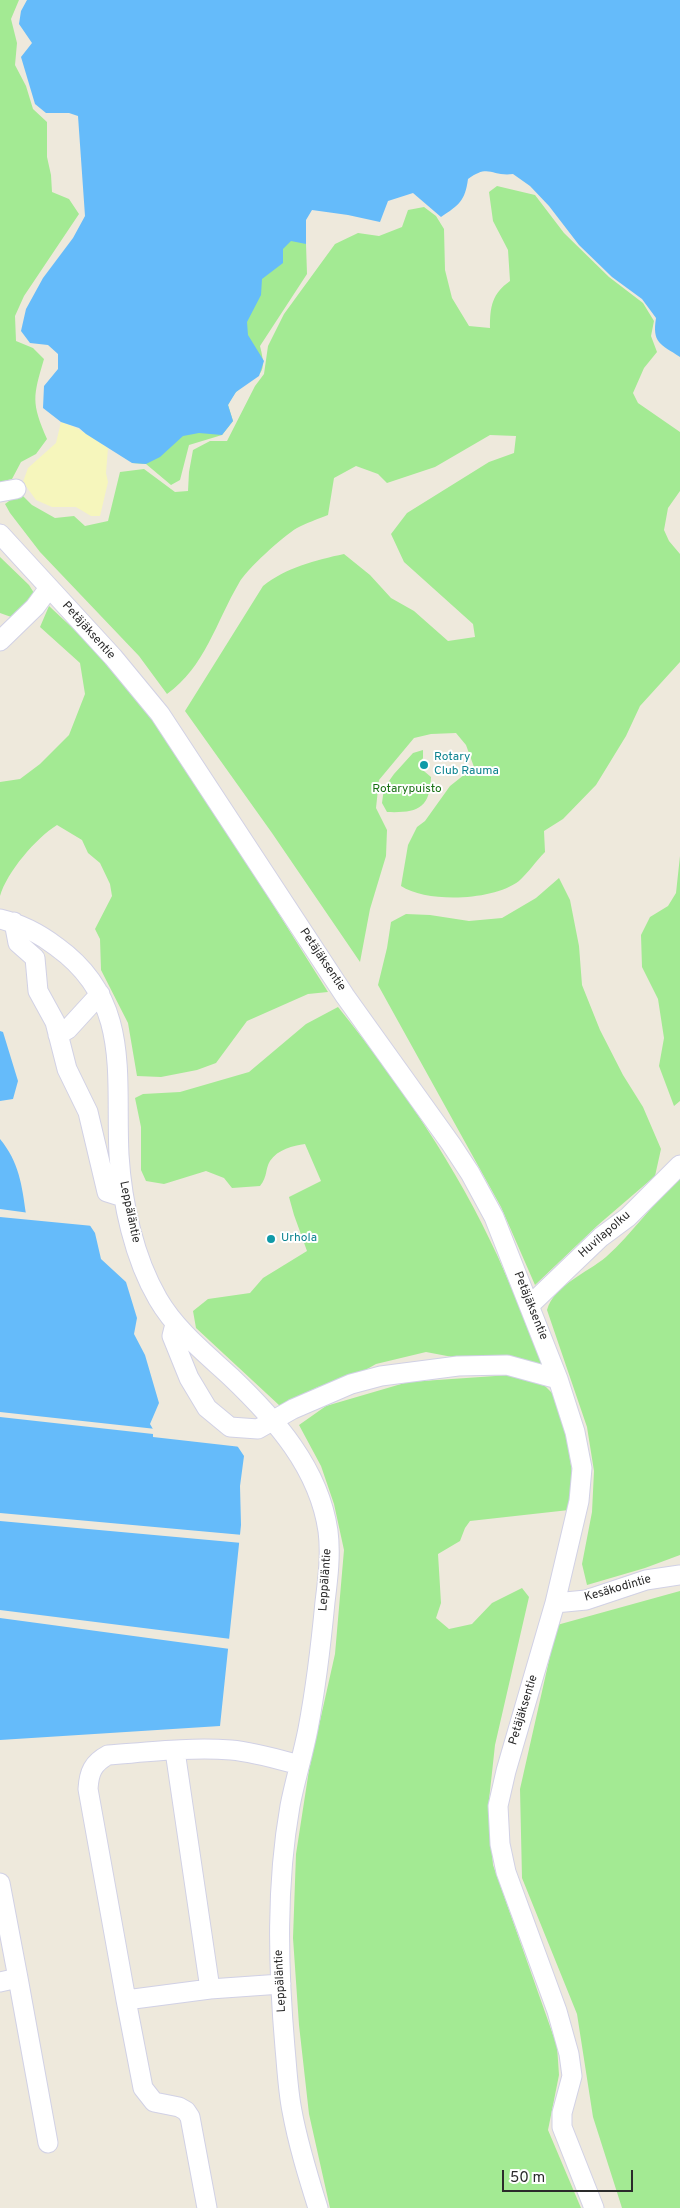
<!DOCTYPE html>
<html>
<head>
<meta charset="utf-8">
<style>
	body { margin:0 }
	#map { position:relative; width:680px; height:2208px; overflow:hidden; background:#eee9dc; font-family:Overpass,sans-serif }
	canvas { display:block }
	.scale { position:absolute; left:502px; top:2170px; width:131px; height:22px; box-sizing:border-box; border:2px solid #2b2b2b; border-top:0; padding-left:6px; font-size:15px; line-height:18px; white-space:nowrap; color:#2b2b2b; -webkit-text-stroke:4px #fff; paint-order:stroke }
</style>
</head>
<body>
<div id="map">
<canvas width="680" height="2208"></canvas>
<div class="scale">50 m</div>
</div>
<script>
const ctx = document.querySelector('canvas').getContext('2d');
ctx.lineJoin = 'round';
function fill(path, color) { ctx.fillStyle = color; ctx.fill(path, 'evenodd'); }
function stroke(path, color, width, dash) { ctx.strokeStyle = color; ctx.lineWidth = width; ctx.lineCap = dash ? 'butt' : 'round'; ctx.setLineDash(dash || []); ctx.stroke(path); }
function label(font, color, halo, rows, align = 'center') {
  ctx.font = font + ' Overpass,sans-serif'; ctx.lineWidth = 4; ctx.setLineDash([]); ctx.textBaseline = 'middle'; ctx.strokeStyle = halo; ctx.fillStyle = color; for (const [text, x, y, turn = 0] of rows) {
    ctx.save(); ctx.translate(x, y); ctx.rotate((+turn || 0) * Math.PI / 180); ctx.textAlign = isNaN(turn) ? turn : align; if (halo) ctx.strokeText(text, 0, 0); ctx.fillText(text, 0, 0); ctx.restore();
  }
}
const green = new Path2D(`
	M 0,0 L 19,0 L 11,19 L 17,43 L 15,65 L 26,86 L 33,109 L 47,122 L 47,157 L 51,175 L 52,192 L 69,199 L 79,214 L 24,296 L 15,316 L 16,341 L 33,348 L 44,359 C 33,397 31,402 47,439 L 36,454 L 21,462 L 12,479 L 0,482 Z
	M 497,186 L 535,195 L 564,233 L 609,277 L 643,303 L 654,321 L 651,336 L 657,352 L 644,368 L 633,393 L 638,403 L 680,432 L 680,491 L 668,508 L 664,530 L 669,541 L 680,554 L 680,662 L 640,706 L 626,736 L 596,785 L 563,819 L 544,831 L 545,852 C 536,861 528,873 519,881 C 493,901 427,903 401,886 L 408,845 L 417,827 L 425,821 L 450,786 L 474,767 L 466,745 L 456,733 L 431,734 L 414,738 L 379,780 L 376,808 L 387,830 L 386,856 L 370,909 L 360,962 L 272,833 L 185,711 L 263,586 C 285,568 316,560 344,554 L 370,575 L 391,598 L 414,611 L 448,641 L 475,637 L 473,624 L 404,562 L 391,534 L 407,513 L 489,462 L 514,453 L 516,436 L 490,435 L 435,467 L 387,483 L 378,474 L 356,466 L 334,478 L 328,515 C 318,519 306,523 297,528 C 283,536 246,570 239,583 C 216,622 205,667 167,694 L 139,656 L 40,552 L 10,513 L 5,504 L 16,496 L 23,496 L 32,505 L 55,518 L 74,516 L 85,526 L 108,521 L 120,472 L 144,469 L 175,492 L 188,491 L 189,472 L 193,450 L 210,441 L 227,441 L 255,386 L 264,374 L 268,346 L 284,314 L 335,244 L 358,233 L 379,236 L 402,227 L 408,210 L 424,207 L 436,216 L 444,229 L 445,270 L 452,298 L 469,326 L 490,328 C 490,306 492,294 510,281 L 508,250 L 493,221 L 489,192 Z
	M 289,232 L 306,244 L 307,274 L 260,346 C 269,380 256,373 236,392 C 233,395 230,401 228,405 L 233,421 L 222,435 L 189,445 L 180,480 L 171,485 L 146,464 L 132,463 L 218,340 Z
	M 0,557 L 29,585 L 34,593 L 29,606 L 14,618 L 0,613 Z
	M 49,606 L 112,665 L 163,730 L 328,992 L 308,994 L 247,1021 L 216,1063 L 197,1070 L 161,1077 L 137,1076 L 128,1023 L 101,970 L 100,939 L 95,929 L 112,896 L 110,884 L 100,863 L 88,853 L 82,840 L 57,825 C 36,838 7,872 0,896 L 0,782 L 20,779 L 40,764 L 69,735 L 85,694 L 80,663 L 40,627 Z
	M 423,750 L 423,758 L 418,766 L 431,777 C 430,809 417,813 387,812 L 382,803 L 384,788 L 394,774 L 413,753 Z
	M 680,856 L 680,1101 L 674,1106 L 659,1066 L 664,1038 L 658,999 L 642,967 L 641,935 L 650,917 L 668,906 L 676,893 Z
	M 559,878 L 570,900 L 579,946 L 582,985 L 600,1030 L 623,1075 L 643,1107 L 661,1149 L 655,1176 L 598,1225 L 535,1285 L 501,1207 L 378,985 L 387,948 L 391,922 L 406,914 L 430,915 L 469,921 L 502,918 L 536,898 Z
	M 338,1007 C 400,1084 457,1167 498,1257 C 514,1293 529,1330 544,1366 L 463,1359 L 426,1352 L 376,1364 L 353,1377 L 318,1387 L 280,1406 L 196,1328 L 193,1311 L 208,1299 L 250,1293 L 263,1278 L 307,1251 L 294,1215 L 289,1197 L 321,1181 L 305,1144 C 293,1146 278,1149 270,1161 C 265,1169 268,1176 260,1186 L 232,1188 L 224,1178 L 206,1171 L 164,1184 L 146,1181 L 141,1170 L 141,1127 L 135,1098 L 143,1094 L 180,1092 L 249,1072 L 306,1024 Z
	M 680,1179 L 680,1555 L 645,1568 L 587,1585 L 582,1564 L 592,1512 L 594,1471 L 587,1427 L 547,1310 C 554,1285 587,1273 606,1257 C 633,1233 653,1202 680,1179 Z
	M 510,1375 L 545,1386 L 553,1394 L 566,1433 L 572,1472 L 569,1510 L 470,1521 L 465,1528 L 460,1541 L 438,1554 L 441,1603 L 436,1618 L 449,1629 L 472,1624 L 492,1603 L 522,1588 L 529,1597 L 495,1745 L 488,1809 L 493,1865 L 557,2046 L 559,2075 L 548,2130 L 581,2208 L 330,2208 L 309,2114 L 299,2025 L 293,1938 L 296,1854 L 309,1770 L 335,1654 L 344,1550 L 334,1504 L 321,1466 L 299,1425 L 326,1406 L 408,1382 Z
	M 680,1591 L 680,2208 L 622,2208 L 593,2117 L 577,2014 L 522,1878 L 520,1789 L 557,1625 Z`);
const sand = new Path2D(`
	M 61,422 C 80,428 91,437 108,448 L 106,473 L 108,482 L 100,516 L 91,516 L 76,507 L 52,507 L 36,500 L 23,482 L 28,468 L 56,443 Z`);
const water = new Path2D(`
	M 27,0 L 680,0 L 680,357 C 660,344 652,343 656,318 L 642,299 L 612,277 L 579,245 L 549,206 L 530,186 L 513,174 C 492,177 489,163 468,179 C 465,201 459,205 441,217 L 413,193 L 388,201 L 380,222 L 348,215 L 312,210 L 306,220 L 306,244 L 291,241 L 283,249 L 283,263 L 262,279 L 261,295 L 247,322 L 248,335 L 264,361 L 259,376 L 236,392 L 228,405 L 233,421 L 222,435 L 199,433 L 183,436 L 160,457 L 146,464 L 132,463 L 86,434 L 79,428 L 61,422 L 43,408 L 44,386 L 58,369 L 58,354 L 48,345 L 30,343 L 21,331 L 26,309 L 43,278 L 73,238 L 85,216 L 78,116 L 69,113 L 46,113 L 35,104 L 21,57 L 32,43 L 19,24 L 21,11 Z
	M 0,1031 L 3,1032 L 18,1081 L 13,1099 L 0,1101 Z
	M 0,1139 C 19,1162 22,1185 26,1214 L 89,1224 L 95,1233 L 101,1259 L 126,1282 L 137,1318 L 134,1334 L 145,1355 L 159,1403 L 150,1424 L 157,1436 L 236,1444 L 244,1456 L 240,1486 L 241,1525 L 220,1726 L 0,1740 Z`);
const pier = new Path2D(`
	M 0,1209 L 89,1221 L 93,1226 L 0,1217 Z
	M 0,1412 L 156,1429 L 159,1433 L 236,1441 L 241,1447 L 153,1437 L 153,1434 L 0,1417 Z
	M 0,1513 L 243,1535 L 242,1543 L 0,1521 Z
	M 0,1610 L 231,1639 L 230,1649 L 0,1618 Z`);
const minor = new Path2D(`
	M 0,492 L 16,489
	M 0,534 L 113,657 L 160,714 L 345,996 L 451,1144 L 470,1173 L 494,1217 L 558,1379 L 575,1432 L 582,1468 L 579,1501 L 555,1603 L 506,1771 L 498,1806 L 500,1844 L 506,1872 L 557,2011 L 569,2054 L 572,2076 L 562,2113 L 562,2127 L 594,2208
	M 0,641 L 35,607 L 49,588
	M 0,919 C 21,924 40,934 57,947 C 132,1001 115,1076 119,1155 C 122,1203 134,1258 158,1299 C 176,1330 205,1353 231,1377 C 275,1419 319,1468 328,1531 C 331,1554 328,1578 325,1602 C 321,1644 316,1687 308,1729 C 303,1755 295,1780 290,1806 C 276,1885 278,1967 285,2048 C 287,2069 288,2091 292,2111 C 298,2144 308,2176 318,2208
	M 14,922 L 18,943 L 35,958 L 38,991 L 55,1022 L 67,1069 L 88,1112 L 107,1192 L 123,1197
	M 58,1035 L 68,1029 L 100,994
	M 530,1305 L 601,1237 L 628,1217 L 680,1165
	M 175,1324 L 172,1336 L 189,1378 L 207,1408 L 230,1427 L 258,1429 L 293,1409 L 351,1384 L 381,1376 L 458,1366 L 507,1365 L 558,1379
	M 555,1603 L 586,1600 L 646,1580 L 680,1575
	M 175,1751 L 210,1989 L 126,2000 L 88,1789 C 89,1772 93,1763 108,1755 C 148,1752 190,1747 231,1750 C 254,1752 277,1759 299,1765
	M 0,1883 L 18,1978
	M 0,1982 L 18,1978 L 48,2143
	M 210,1989 L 281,1984
	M 126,2000 L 143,2088 L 154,2102 L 179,2107 L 186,2111 L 190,2117 L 207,2208`);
const markers = [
	[424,765,5,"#0f9aa8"],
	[271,1239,5,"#0f9aa8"]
];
const streetNames = [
	["Petäjäksentie",88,631,48],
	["Petäjäksentie",322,960,56],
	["Leppäläntie",129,1212,78],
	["Huvilapolku",605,1235,-41],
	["Petäjäksentie",530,1306,68],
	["Leppäläntie",326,1580,-86],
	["Kesäkodintie",618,1589,-16],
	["Petäjäksentie",524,1710,-73],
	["Leppäläntie",281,1981,-93]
];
const cultureNames = [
	["Rotary",434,758],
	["Club Rauma",434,772],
	["Urhola",281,1239]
];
const parkNames = [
	["Rotarypuisto",407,790]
];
fill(green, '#a3ea93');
fill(sand, '#f6f6bc');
fill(water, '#65bbfa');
fill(pier, '#eee9dc');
stroke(minor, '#d1d1e5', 21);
stroke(minor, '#fff', 19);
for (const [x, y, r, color] of markers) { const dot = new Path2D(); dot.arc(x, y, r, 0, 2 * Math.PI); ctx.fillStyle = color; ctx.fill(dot); stroke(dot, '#fff', 2); }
label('12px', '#2b2b2b', '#fff', streetNames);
label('12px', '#0d838f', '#fff', cultureNames, 'left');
label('12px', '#187013', '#fff', parkNames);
</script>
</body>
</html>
